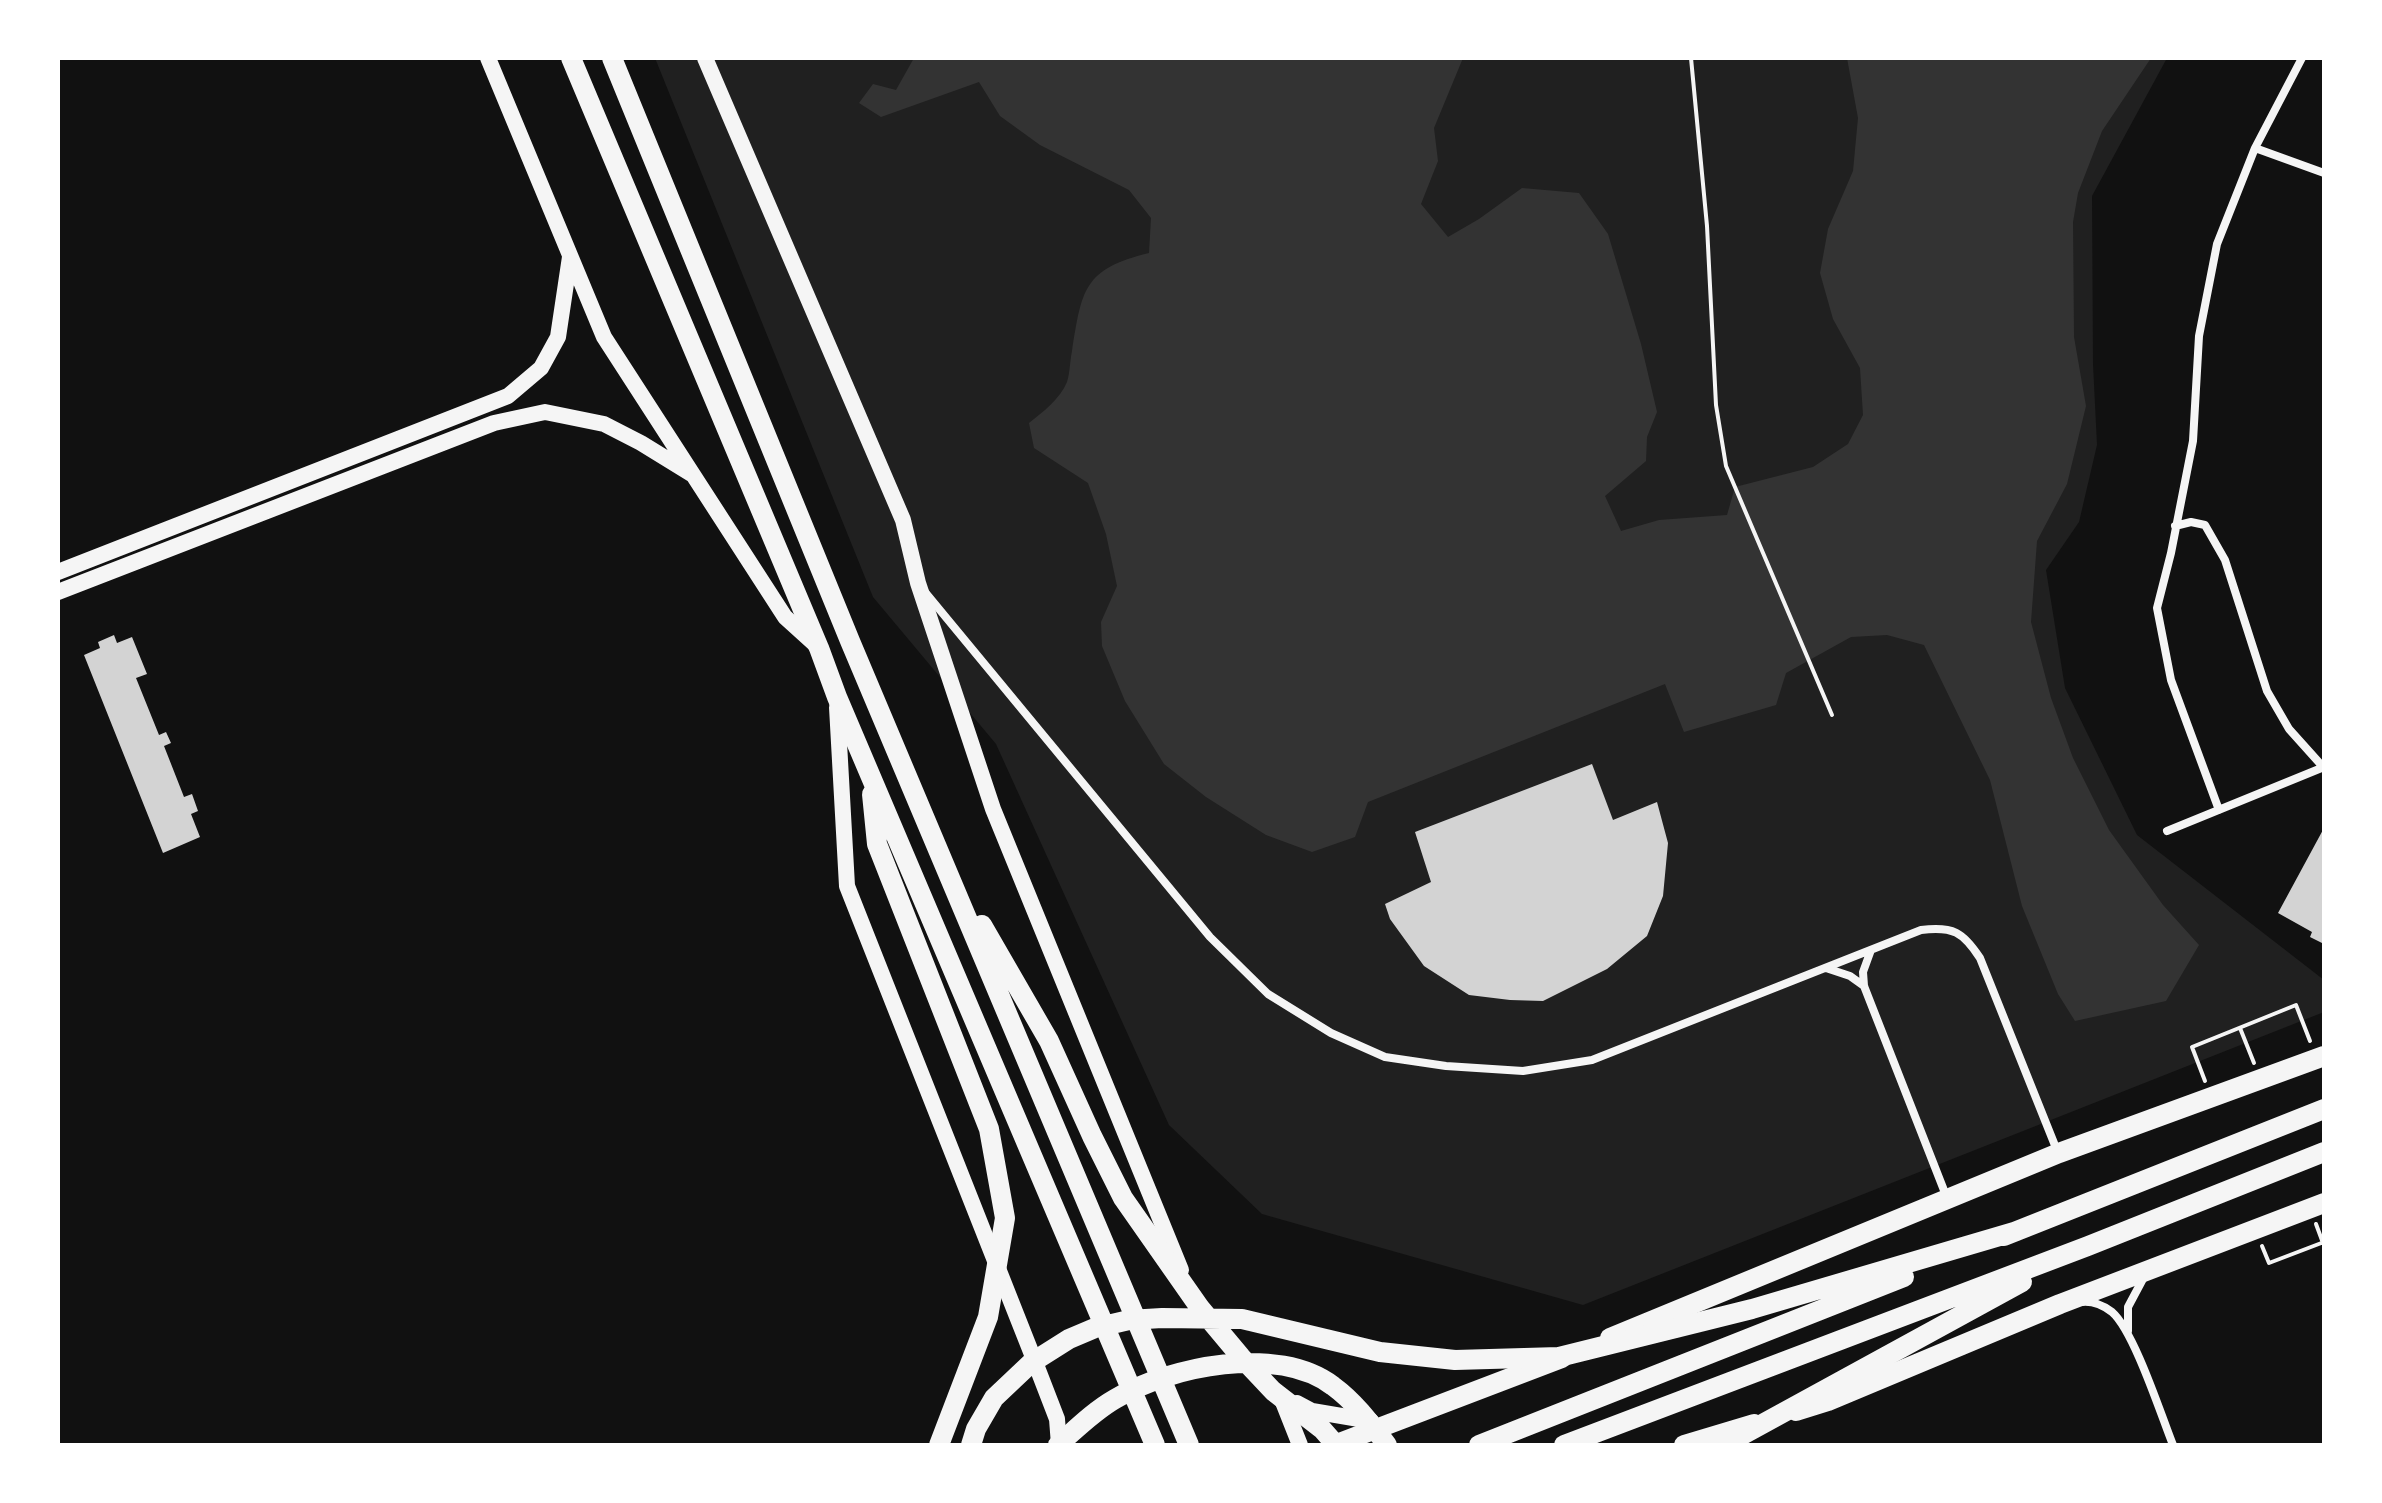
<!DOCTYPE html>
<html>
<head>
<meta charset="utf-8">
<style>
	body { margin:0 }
	#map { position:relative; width:2382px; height:1503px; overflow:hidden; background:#111; font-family:Inter,sans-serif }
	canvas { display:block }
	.frame { position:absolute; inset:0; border:60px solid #fff; pointer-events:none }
</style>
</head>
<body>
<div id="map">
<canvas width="2382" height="1503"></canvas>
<div class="frame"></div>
</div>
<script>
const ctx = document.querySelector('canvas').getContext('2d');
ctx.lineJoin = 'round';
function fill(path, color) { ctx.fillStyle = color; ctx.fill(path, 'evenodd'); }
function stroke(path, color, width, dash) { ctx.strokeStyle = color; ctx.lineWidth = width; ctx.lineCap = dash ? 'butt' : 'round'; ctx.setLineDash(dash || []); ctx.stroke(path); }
const green = new Path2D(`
	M 655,58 L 2167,58 L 2092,196 L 2093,364 L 2097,445 L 2079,522 L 2046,570 L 2065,688 L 2137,835 L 2324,980 L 2324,1012 L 1583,1305 L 1262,1214 L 1169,1125 L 996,744 L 873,597 Z`);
const water = new Path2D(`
	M 914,58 L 1463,58 L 1434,128 L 1438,161 L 1421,204 L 1448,237 L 1479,219 L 1522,188 L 1579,193 L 1608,234 L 1641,344 L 1657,412 L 1647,437 L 1646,461 L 1605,496 L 1621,531 L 1659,520 L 1727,515 L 1735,487 L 1813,467 L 1848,444 L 1863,415 L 1860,368 L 1833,319 L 1820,273 L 1828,229 L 1853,171 L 1858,118 L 1847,58 L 2151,58 L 2102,131 L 2078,193 L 2073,222 L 2074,337 L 2086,406 L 2067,484 L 2037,541 L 2031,622 L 2051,698 L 2073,758 L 2109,830 L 2163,905 L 2199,945 L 2166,1001 L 2075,1021 L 2058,994 L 2022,906 L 1990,780 L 1924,645 L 1887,635 L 1851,637 L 1786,673 L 1776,705 L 1684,732 L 1665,684 L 1368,802 L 1355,837 L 1312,852 L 1266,835 L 1206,797 L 1164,764 L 1125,701 L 1102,646 L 1101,622 L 1117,586 L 1106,534 L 1088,483 L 1034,448 L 1029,423 C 1043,412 1060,399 1067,382 C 1070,373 1070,360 1072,351 C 1082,290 1083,269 1149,253 L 1151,218 L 1129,190 L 1040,145 L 1000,116 L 979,82 L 881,117 L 859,103 L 873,84 L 896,90 Z`);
const building = new Path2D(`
	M 114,635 L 117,643 L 132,637 L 147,674 L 136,678 L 159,735 L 166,732 L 171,743 L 164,746 L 184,797 L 192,794 L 198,811 L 191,814 L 200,837 L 163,853 L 84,655 L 100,648 L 98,642 Z
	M 1592,764 L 1613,820 L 1657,802 L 1668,843 L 1663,896 L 1647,936 L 1607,969 L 1543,1001 L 1510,1000 L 1469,995 L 1424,966 L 1390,919 L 1385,904 L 1431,882 L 1415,832 Z
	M 2324,828 L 2324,944 L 2310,937 L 2312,932 L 2278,913 Z`);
const path = new Path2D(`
	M 1691,58 L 1707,226 L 1716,405 L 1726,466 L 1832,715
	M 2240,1028 L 2254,1063
	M 2205,1081 L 2192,1047 L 2296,1005 L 2310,1041
	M 2316,1224 L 2323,1243
	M 2262,1246 L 2269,1263 L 2324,1242`);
const minor = new Path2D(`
	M 2255,148 L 2324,173
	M 2175,526 L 2191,522 L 2205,525 L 2225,560 L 2267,691 L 2289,729 L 2324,768
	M 925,592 L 1210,937 L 1268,994 L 1331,1033 L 1385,1057 L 1446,1066 L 1523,1071 L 1592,1060 L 1921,930 C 1953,926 1963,932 1980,958 L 2058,1153
	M 2219,810 L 2171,680 L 2157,608 L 2171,553 L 2193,441 L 2199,336 L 2217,244 L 2255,148 L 2302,58
	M 2167,831 L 2324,767
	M 1871,950 L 1863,972 L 1864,986 L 1947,1198
	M 1826,968 L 1850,976 L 1864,986
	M 2082,1302 C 2093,1301 2104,1306 2112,1312 C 2134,1331 2161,1415 2173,1445
	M 2128,1331 L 2128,1307 L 2144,1277`);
const secondary = new Path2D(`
	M 488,58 L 604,337 L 785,617 L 817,646
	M 705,58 L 903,520 L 918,583 L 993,809 L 1181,1270
	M 58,572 L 508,396 L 541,368 L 558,337 L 570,257
	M 58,592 L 494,423 L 545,412 L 604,424 L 641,443 L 693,475
	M 837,707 L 847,886 L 1035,1362 L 1057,1419 L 1059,1445
	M 1281,1397 L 1300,1445
	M 1297,1403 L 1312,1411 L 1371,1421`);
const primary = new Path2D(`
	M 1610,1338 L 2059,1153 L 2324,1056
	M 1796,1411 L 1828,1401 L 2060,1304 L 2324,1203
	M 1334,1445 L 1562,1358
	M 1684,1445 L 1754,1424`);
const trunk = new Path2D(`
	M 571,58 L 819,648 L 837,697 L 1155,1445
	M 612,58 L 850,641 L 1189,1445
	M 872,794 L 877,844 L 989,1129 L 1005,1218 L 988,1317 L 939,1445
	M 982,925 L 1049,1041 L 1092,1136 L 1123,1198 L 1200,1308 L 1241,1357 L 1273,1391 L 1322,1429 L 1336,1445
	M 2004,1236 L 2324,1109
	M 971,1445 L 976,1429 L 994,1398 L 1031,1363 L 1069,1339 L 1095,1328 L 1129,1320 L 1162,1318 L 1242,1319 L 1380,1352 L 1455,1360 L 1559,1357 L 1752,1309 L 2017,1231
	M 1058,1445 C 1076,1429 1094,1411 1115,1399 C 1170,1366 1278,1344 1333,1386 C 1355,1402 1371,1424 1387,1445
	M 1479,1445 L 1904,1277
	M 1564,1445 L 2088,1246 L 2324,1152
	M 1724,1445 L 2022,1282`);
fill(green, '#202020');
fill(water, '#333');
fill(building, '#d3d3d3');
stroke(path, '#f5f5f5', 4);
stroke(minor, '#f5f5f5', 8);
stroke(secondary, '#f5f5f5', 16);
stroke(primary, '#f5f5f5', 20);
stroke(trunk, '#f5f5f5', 20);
</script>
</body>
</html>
